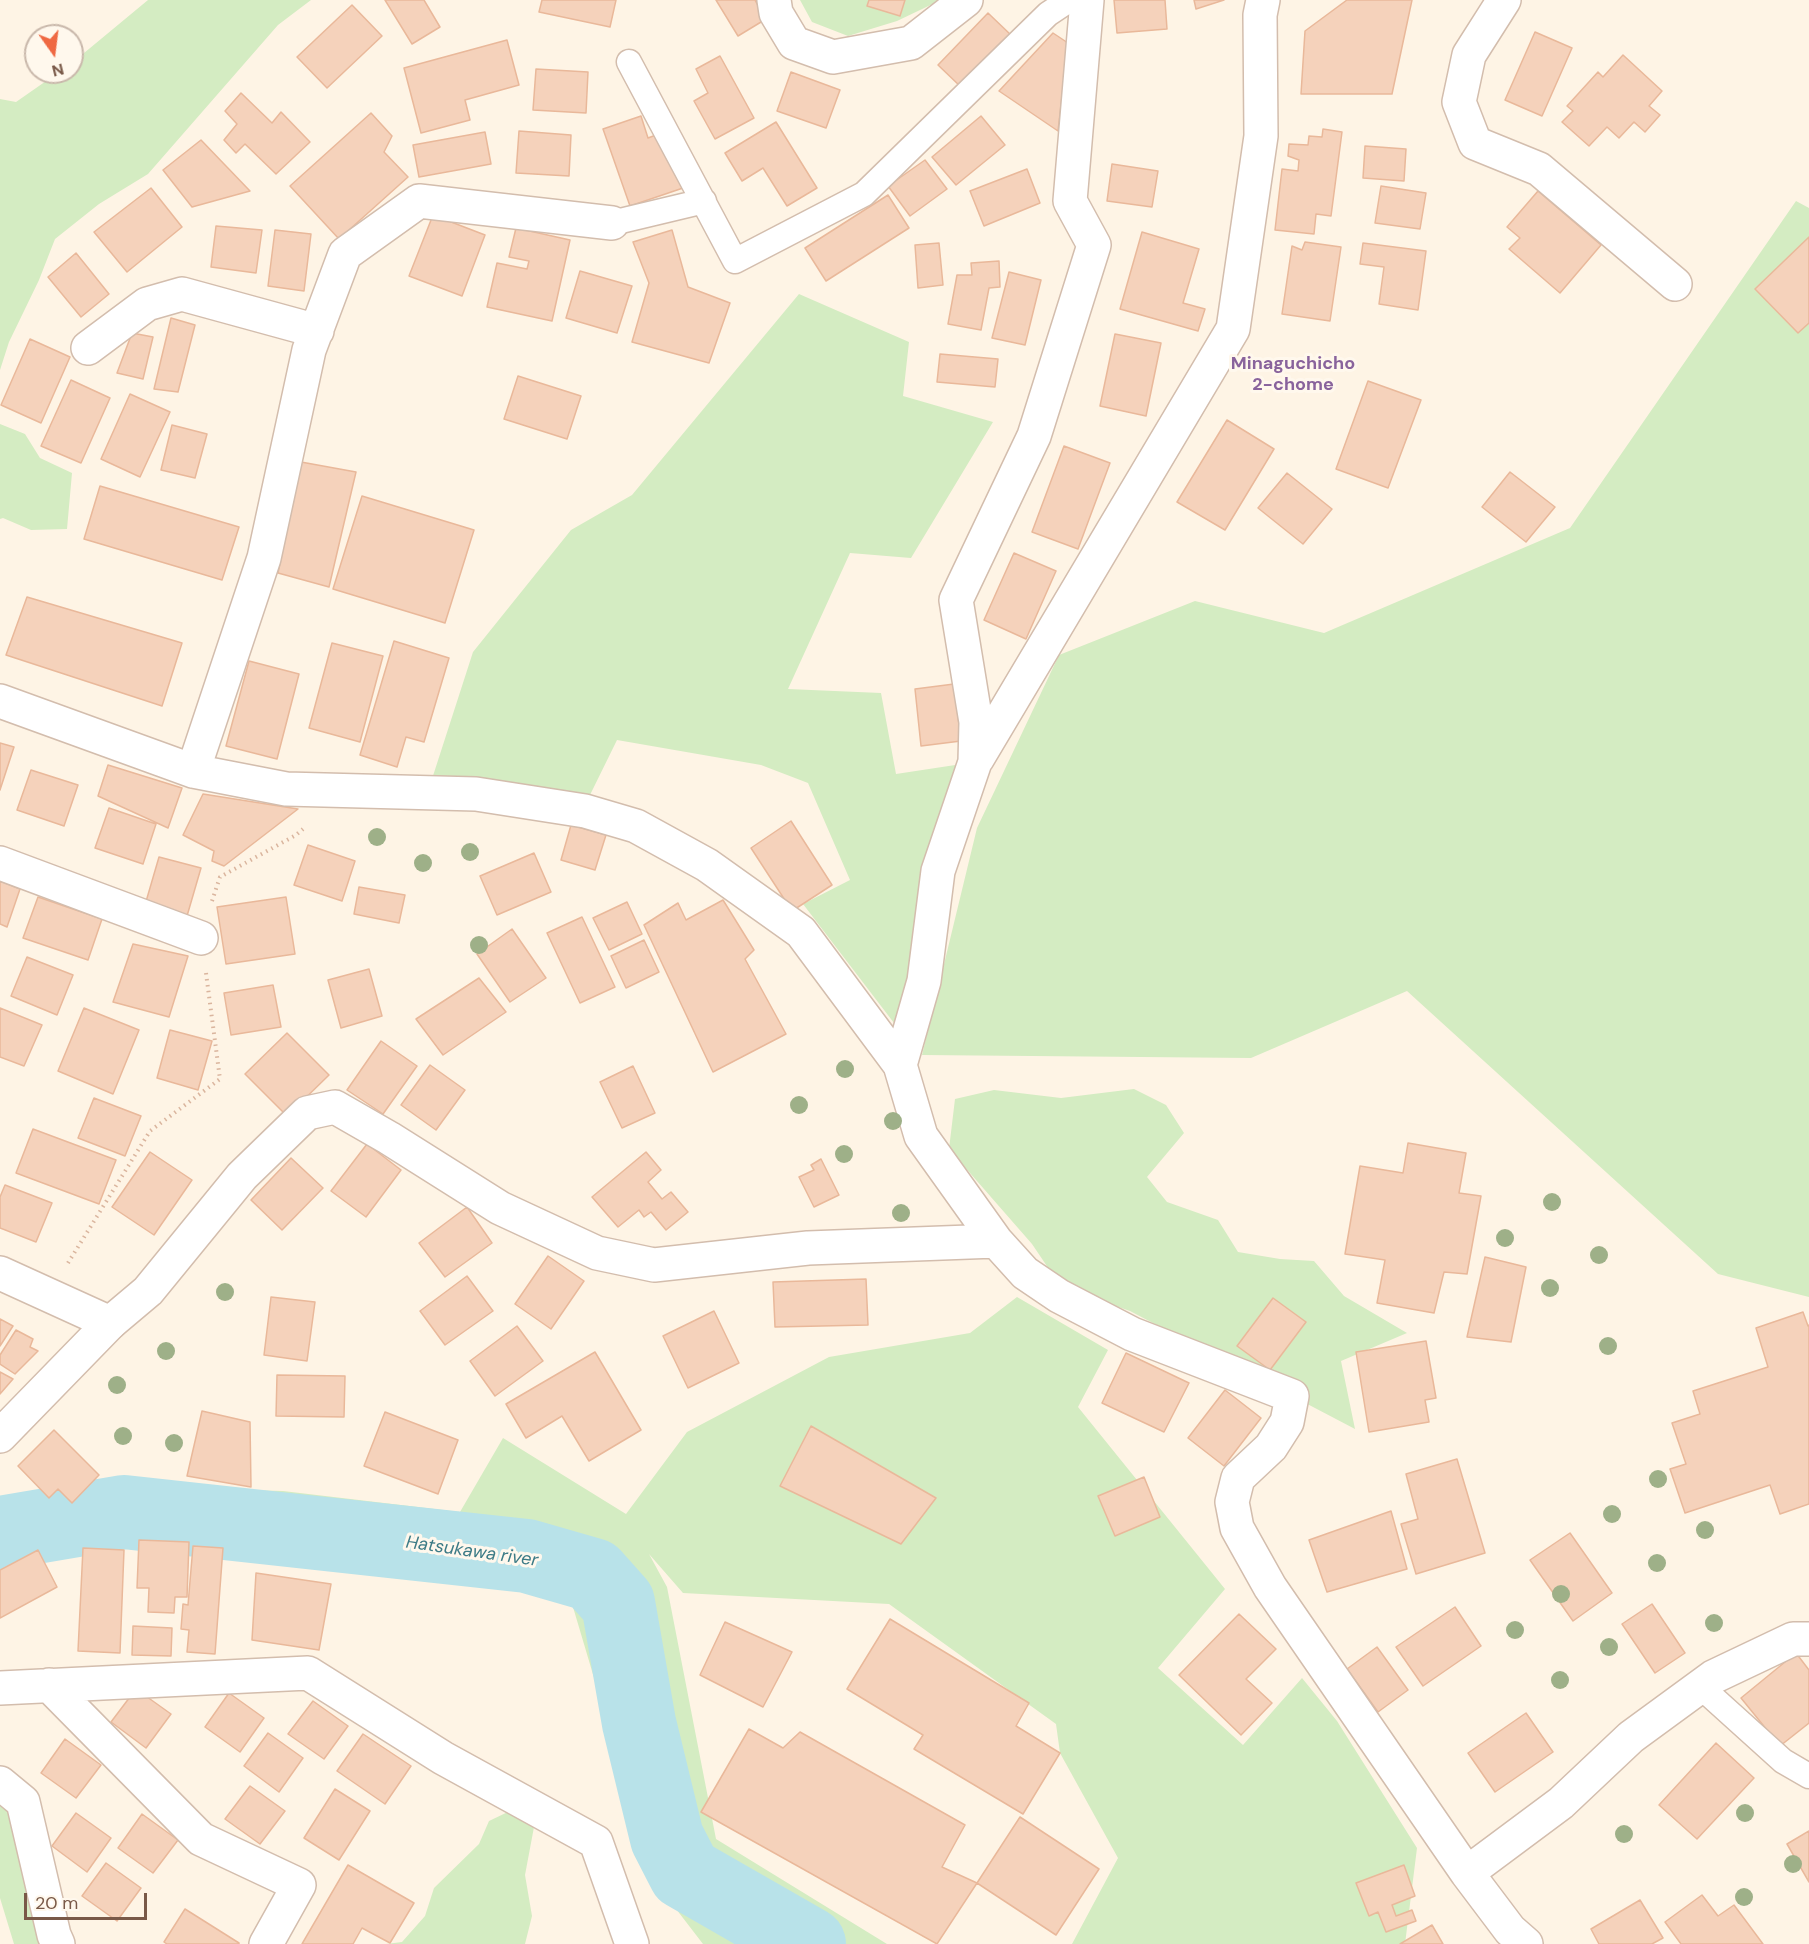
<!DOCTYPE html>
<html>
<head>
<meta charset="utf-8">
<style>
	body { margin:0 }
	#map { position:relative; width:1809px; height:1944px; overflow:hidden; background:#fef4e5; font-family:"DM Sans",sans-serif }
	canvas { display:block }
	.north { position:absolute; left:24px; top:24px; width:60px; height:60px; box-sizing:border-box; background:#fff8ed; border:2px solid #c9b8ab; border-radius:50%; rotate:166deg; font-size:16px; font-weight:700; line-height:24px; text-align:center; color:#795948 }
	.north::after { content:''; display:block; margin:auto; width:21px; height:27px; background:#ef6943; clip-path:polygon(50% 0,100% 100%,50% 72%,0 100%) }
	.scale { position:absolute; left:24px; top:1893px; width:123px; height:27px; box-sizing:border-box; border:3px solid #795948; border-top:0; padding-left:8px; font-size:18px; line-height:21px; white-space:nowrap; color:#795948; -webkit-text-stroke:4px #fff8ed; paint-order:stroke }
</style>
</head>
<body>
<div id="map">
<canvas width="1809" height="1944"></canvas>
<div class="north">N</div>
<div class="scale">20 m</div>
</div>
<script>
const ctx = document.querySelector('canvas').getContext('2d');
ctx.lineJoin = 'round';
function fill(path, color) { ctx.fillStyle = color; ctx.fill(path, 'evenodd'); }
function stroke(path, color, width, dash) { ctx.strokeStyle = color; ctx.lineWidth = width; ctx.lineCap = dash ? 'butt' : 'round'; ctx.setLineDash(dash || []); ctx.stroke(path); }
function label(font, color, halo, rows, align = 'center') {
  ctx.font = font + ' "DM Sans",sans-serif'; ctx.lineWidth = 6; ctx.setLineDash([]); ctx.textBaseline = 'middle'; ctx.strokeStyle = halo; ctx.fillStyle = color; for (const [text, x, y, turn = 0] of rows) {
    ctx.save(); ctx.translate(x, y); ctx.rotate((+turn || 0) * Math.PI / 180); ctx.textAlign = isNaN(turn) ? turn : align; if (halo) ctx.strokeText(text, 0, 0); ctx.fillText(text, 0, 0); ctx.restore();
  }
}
const green = new Path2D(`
	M 148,0 L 311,0 L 278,25 L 148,174 L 99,204 L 55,239 L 39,280 L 9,342 L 0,370 L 0,99 L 16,102 L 59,72 L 72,72 L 72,63 Z
	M 800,0 L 941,0 L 897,21 L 848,36 L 812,22 Z
	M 1796,201 L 1809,208 L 1809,1297 L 1718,1274 L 1407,991 L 1251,1058 L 922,1055 L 977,828 L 1059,655 L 1195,601 L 1324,633 L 1570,528 Z
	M 799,294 L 909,342 L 903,396 L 993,422 L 911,558 L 850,553 L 788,689 L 881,693 L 896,774 L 975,762 L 907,1040 L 803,904 L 850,880 L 808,783 L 761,765 L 617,740 L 589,797 L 431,782 L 473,652 L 571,530 L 632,495 Z
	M 0,424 L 25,434 L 40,458 L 72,473 L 67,529 L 31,530 L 3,518 L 0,519 Z
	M 1134,1089 L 1166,1105 L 1184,1133 L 1147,1177 L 1167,1202 L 1218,1220 L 1238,1252 L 1280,1259 L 1314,1261 L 1344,1296 L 1407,1333 L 1341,1361 L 1355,1429 L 1130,1311 L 1061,1287 L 1032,1244 L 949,1149 L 955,1099 L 994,1090 L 1061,1098 Z
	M 1017,1297 L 1108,1350 L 1078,1407 L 1225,1589 L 1158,1668 L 1243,1745 L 1302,1678 L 1337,1721 L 1417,1848 L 1405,1944 L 1072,1944 L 1118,1858 L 1060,1753 L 1056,1724 L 889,1604 L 683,1593 L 649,1554 L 667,1587 L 716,1839 L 887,1944 L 703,1944 L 643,1866 L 622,1772 L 570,1597 L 458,1573 L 285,1558 L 220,1542 L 131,1537 L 0,1564 L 0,1518 L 40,1506 L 122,1487 L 283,1491 L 460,1512 L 503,1438 L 626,1514 L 687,1432 L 829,1357 L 970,1333 Z
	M 0,1798 L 19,1807 L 61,1944 L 14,1944 L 0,1898 Z
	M 512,1810 L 534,1827 L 525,1875 L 532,1916 L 525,1944 L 386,1944 L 402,1942 L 425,1916 L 434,1888 L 479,1844 L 489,1821 Z`);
const river = new Path2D(`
	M 0,1533 L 124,1512 L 527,1556 L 593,1575 L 618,1603 L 639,1723 L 667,1838 L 685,1873 L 809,1944`);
const building = new Path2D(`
	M 385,0 L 424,0 L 440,27 L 412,44 Z
	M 542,0 L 616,0 L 610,27 L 539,12 Z
	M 716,0 L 755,0 L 766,19 L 738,36 Z
	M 869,0 L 905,0 L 900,16 L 867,6 Z
	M 1114,0 L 1165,0 L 1167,29 L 1117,33 Z
	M 1194,0 L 1224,0 L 1196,9 Z
	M 1347,0 L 1412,0 L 1392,94 L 1301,94 L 1305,31 Z
	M 352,5 L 382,36 L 327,88 L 297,57 Z
	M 988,13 L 1012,36 L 962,88 L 938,65 Z
	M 1535,32 L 1572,48 L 1542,116 L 1505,100 Z
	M 1053,33 L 1068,43 L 1058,131 L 999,91 Z
	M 507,40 L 519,85 L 465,100 L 470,120 L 421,133 L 404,68 Z
	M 1623,55 L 1662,91 L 1649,106 L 1660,115 L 1645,132 L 1634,122 L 1619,138 L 1607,127 L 1589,146 L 1562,122 L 1573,111 L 1567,106 L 1598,72 L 1603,77 Z
	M 720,56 L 754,118 L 715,139 L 694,101 L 708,93 L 696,69 Z
	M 536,69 L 588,72 L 586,113 L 533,110 Z
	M 791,72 L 840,90 L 826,128 L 777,111 Z
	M 241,93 L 272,123 L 281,112 L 310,142 L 276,174 L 245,144 L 236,153 L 224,140 L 237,124 L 225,111 Z
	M 371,113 L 392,136 L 384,152 L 408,177 L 339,239 L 290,186 Z
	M 641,116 L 648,138 L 664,132 L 683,188 L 630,206 L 603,129 Z
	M 981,116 L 1005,145 L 956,185 L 932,157 Z
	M 776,122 L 817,188 L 787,206 L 763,168 L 742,181 L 725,153 Z
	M 1323,129 L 1342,132 L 1331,216 L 1316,214 L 1314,234 L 1275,230 L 1282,169 L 1298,171 L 1299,160 L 1288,156 L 1289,144 L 1308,145 L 1309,136 L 1322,137 Z
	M 519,131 L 571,135 L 569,176 L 516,173 Z
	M 485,132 L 491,164 L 419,177 L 413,145 Z
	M 201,140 L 250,191 L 192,207 L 163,170 Z
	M 1365,146 L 1406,149 L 1404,181 L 1363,178 Z
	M 925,160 L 947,189 L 910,216 L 888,186 Z
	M 1112,164 L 1158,171 L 1152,207 L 1107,201 Z
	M 1027,169 L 1040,203 L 984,226 L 970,191 Z
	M 1381,186 L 1426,193 L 1420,229 L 1375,223 Z
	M 151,188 L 182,227 L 127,272 L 94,232 Z
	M 1538,191 L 1601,245 L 1560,293 L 1509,249 L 1520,238 L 1507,227 Z
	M 888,195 L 909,228 L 826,281 L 805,248 Z
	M 433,215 L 485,235 L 462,296 L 409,276 Z
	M 216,226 L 262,230 L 256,273 L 211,267 Z
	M 516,228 L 570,240 L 552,321 L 487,307 L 497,263 L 527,269 L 529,261 L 509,257 Z
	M 275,230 L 311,234 L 304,291 L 268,286 Z
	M 672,230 L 688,287 L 730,303 L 709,363 L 632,342 L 649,283 L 633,242 Z
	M 1142,232 L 1199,249 L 1183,303 L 1205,309 L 1198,331 L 1120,309 Z
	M 1809,237 L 1809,323 L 1798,333 L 1755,289 Z
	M 1305,242 L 1341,247 L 1330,321 L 1282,314 L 1292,246 L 1302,250 Z
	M 939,243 L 943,285 L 918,288 L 915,245 Z
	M 1363,243 L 1426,251 L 1418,310 L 1379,304 L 1384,267 L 1360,264 Z
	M 76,253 L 109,294 L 81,317 L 48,277 Z
	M 999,261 L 1000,287 L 989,288 L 981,330 L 948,324 L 957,275 L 972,275 L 971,263 Z
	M 580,271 L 632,286 L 617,333 L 566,318 Z
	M 1009,272 L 1041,280 L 1025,345 L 992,338 Z
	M 171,318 L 195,325 L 178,392 L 154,389 Z
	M 132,333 L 153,337 L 143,379 L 117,373 Z
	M 1115,334 L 1161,343 L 1146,416 L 1100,406 Z
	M 30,339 L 70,357 L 41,423 L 1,405 Z
	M 940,354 L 998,359 L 995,387 L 937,382 Z
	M 518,376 L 581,396 L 567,439 L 504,419 Z
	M 71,380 L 110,398 L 81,463 L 41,446 Z
	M 1368,381 L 1421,400 L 1388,488 L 1336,469 Z
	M 130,394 L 170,412 L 140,477 L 101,459 Z
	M 1227,420 L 1274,449 L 1225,530 L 1177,502 Z
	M 172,425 L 207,434 L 195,478 L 161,470 Z
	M 1064,446 L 1110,463 L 1078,549 L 1032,532 Z
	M 301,462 L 356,472 L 329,587 L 278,573 Z
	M 1510,472 L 1555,507 L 1526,542 L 1482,507 Z
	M 1287,473 L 1332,509 L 1303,544 L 1258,508 Z
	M 100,486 L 239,527 L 222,580 L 84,539 Z
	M 362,496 L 474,530 L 445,623 L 333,589 Z
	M 1014,553 L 1056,571 L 1026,639 L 984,620 Z
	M 27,597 L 182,643 L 162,706 L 6,655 Z
	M 394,641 L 449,658 L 424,742 L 406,737 L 397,767 L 360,755 Z
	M 332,643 L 383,656 L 360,742 L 309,728 Z
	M 249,661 L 299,674 L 277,759 L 226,746 Z
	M 954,684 L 961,741 L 921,746 L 915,689 Z
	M 0,743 L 14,747 L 0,790 Z
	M 108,765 L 182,788 L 168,828 L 98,796 Z
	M 31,770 L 78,785 L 64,826 L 17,810 Z
	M 203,794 L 298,809 L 224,866 L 212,861 L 214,851 L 183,835 Z
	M 109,808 L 156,824 L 143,864 L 95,848 Z
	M 791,821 L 832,885 L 792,911 L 751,848 Z
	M 571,825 L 606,835 L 595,870 L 561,860 Z
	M 308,845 L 355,861 L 342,901 L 294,885 Z
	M 534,853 L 551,892 L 497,915 L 480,876 Z
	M 159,857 L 201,868 L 187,916 L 145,905 Z
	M 0,881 L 20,889 L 7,927 L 0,924 Z
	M 359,887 L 405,895 L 399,923 L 354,914 Z
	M 38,897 L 102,919 L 88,960 L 23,938 Z
	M 286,897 L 295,954 L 226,964 L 217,907 Z
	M 723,900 L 754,950 L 745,959 L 786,1034 L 713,1072 L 644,925 L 678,903 L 686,920 Z
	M 627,902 L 642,934 L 609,950 L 593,918 Z
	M 582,917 L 615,987 L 580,1003 L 547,933 Z
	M 512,929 L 546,978 L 510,1002 L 477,954 Z
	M 644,940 L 659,972 L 626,988 L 611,956 Z
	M 133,944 L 188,956 L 169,1017 L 113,1002 Z
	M 27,957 L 73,975 L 57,1015 L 11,996 Z
	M 369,969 L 382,1016 L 341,1028 L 328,980 Z
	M 479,978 L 506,1012 L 443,1055 L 416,1019 Z
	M 273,985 L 281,1027 L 231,1035 L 224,993 Z
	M 0,1008 L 42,1025 L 24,1066 L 0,1057 Z
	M 84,1008 L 139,1030 L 113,1094 L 58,1071 Z
	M 170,1030 L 212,1041 L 198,1090 L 157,1078 Z
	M 287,1033 L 329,1075 L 287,1116 L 245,1074 Z
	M 381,1041 L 417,1066 L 383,1114 L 347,1090 Z
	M 430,1065 L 465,1090 L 436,1130 L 401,1105 Z
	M 633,1066 L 655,1113 L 622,1128 L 600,1082 Z
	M 94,1098 L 141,1116 L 125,1156 L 78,1138 Z
	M 33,1129 L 116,1160 L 99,1204 L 16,1173 Z
	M 1408,1143 L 1466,1153 L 1459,1193 L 1481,1196 L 1467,1274 L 1444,1272 L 1434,1313 L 1377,1303 L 1385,1260 L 1345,1254 L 1360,1166 L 1403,1173 Z
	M 367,1144 L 401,1170 L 366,1217 L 331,1191 Z
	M 150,1152 L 192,1180 L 154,1235 L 112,1207 Z
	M 646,1152 L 661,1170 L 648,1182 L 662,1199 L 671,1192 L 688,1212 L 666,1230 L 651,1212 L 644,1217 L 639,1210 L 618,1227 L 592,1197 Z
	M 291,1158 L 323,1188 L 282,1230 L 251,1200 Z
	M 821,1159 L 839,1195 L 814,1207 L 799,1177 L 814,1170 L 811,1165 Z
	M 5,1185 L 52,1203 L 36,1242 L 0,1228 L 0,1197 Z
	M 467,1207 L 492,1243 L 445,1277 L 419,1243 Z
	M 548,1256 L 584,1281 L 551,1329 L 515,1304 Z
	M 1485,1257 L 1526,1267 L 1511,1342 L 1467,1337 Z
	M 467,1276 L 493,1311 L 445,1345 L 420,1311 Z
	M 866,1279 L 868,1325 L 775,1327 L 773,1282 Z
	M 271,1297 L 315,1302 L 307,1361 L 264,1355 Z
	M 1273,1298 L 1306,1322 L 1270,1370 L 1237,1346 Z
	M 714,1311 L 739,1363 L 688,1388 L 663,1336 Z
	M 1803,1312 L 1808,1326 L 1809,1325 L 1809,1504 L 1780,1514 L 1770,1485 L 1685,1513 L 1670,1469 L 1686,1464 L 1672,1423 L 1700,1414 L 1693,1391 L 1768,1367 L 1756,1328 Z
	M 0,1319 L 13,1326 L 0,1346 Z
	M 517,1326 L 543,1361 L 495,1396 L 470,1361 Z
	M 16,1330 L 33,1339 L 30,1347 L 38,1351 L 15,1374 L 0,1364 L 0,1355 Z
	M 1426,1341 L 1436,1398 L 1425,1400 L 1429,1422 L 1369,1432 L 1356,1352 Z
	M 595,1352 L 641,1430 L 589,1461 L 562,1416 L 526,1438 L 506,1404 Z
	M 1126,1353 L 1189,1383 L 1164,1432 L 1102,1403 Z
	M 0,1372 L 13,1379 L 0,1394 Z
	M 277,1375 L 345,1376 L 344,1417 L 276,1416 Z
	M 1225,1390 L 1261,1418 L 1224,1466 L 1188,1438 Z
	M 202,1411 L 250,1422 L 251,1487 L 187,1476 Z
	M 385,1412 L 458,1440 L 438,1494 L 364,1466 Z
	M 811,1426 L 936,1498 L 901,1544 L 780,1486 Z
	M 54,1430 L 99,1475 L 72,1503 L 58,1489 L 49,1498 L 18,1466 Z
	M 1457,1459 L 1485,1553 L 1416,1574 L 1401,1524 L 1418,1519 L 1406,1474 Z
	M 1144,1477 L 1160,1517 L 1115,1536 L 1098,1496 Z
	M 1391,1511 L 1407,1569 L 1327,1592 L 1309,1540 Z
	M 1570,1533 L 1612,1593 L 1573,1621 L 1530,1560 Z
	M 139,1540 L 189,1542 L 187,1597 L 175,1597 L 174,1613 L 148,1612 L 149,1588 L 137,1588 Z
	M 193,1546 L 223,1548 L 215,1654 L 187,1652 L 189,1630 L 181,1629 L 183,1604 L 188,1605 Z
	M 83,1548 L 124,1550 L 120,1653 L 78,1651 Z
	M 38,1550 L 57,1587 L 0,1618 L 0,1570 Z
	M 256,1573 L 331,1584 L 319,1650 L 252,1640 Z
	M 1652,1604 L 1685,1653 L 1655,1673 L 1622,1624 Z
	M 1455,1607 L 1481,1646 L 1423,1686 L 1396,1647 Z
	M 1239,1614 L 1276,1649 L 1246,1679 L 1272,1703 L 1241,1735 L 1179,1675 Z
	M 890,1619 L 1029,1703 L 1016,1726 L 1060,1753 L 1023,1814 L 914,1749 L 923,1735 L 847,1689 Z
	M 725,1622 L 792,1652 L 763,1707 L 700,1675 Z
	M 133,1626 L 172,1628 L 171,1656 L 132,1655 Z
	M 1377,1647 L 1408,1690 L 1378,1712 L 1347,1669 Z
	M 1796,1653 L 1809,1670 L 1809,1723 L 1780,1746 L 1741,1698 Z
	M 136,1689 L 171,1714 L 146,1748 L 111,1722 Z
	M 229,1693 L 264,1718 L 240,1752 L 205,1727 Z
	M 313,1701 L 348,1726 L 324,1759 L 288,1734 Z
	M 1526,1713 L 1553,1752 L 1495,1792 L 1468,1753 Z
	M 749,1729 L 783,1748 L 800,1732 L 965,1825 L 942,1867 L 977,1883 L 937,1944 L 701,1812 Z
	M 268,1733 L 303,1758 L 279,1792 L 244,1766 Z
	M 363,1734 L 411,1766 L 385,1804 L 337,1771 Z
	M 65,1739 L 101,1765 L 76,1798 L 41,1773 Z
	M 1716,1743 L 1754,1778 L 1697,1839 L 1659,1805 Z
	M 250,1786 L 285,1811 L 260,1844 L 225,1819 Z
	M 335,1789 L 370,1811 L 339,1860 L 304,1838 Z
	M 76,1813 L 111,1838 L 87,1872 L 52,1846 Z
	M 142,1814 L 178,1840 L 153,1873 L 118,1848 Z
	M 1020,1817 L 1099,1869 L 1056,1935 L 977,1883 Z
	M 1809,1831 L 1809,1882 L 1787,1844 Z
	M 106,1863 L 141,1888 L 117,1921 L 82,1896 Z
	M 348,1865 L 414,1903 L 390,1943 L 362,1928 L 353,1944 L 302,1944 Z
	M 1404,1865 L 1415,1896 L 1392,1905 L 1396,1916 L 1412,1910 L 1416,1921 L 1386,1932 L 1378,1912 L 1369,1916 L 1356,1883 Z
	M 1702,1895 L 1718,1916 L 1734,1905 L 1763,1944 L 1681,1944 L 1665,1922 Z
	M 1640,1900 L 1663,1938 L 1652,1944 L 1599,1944 L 1591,1929 Z
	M 185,1909 L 239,1943 L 239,1944 L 167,1944 L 164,1942 Z
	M 1432,1925 L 1443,1944 L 1400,1944 Z`);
const path = new Path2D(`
	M 212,901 L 220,877 L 296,835 L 303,829
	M 68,1263 L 150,1131 L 220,1079 L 206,973`);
const service = new Path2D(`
	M 629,62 L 735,261 L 864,194 L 1048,14 L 1069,0
	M 612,223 L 704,201
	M 1701,1687 L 1783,1761 L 1809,1776`);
const minor = new Path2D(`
	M 774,0 L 776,13 L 794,43 L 833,57 L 911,43 L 966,0
	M 1504,0 L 1469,55 L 1459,102 L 1475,143 L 1539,169 L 1675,284
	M 88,348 L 147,304 L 182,294 L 317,331
	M 0,701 L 193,771 L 286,789 L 476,794 L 585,811 L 636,826 L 707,865 L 801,932 L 900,1065 L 921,1136 L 996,1241 L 1025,1273 L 1059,1296 L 1132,1334 L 1292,1396 L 1287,1422 L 1271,1447 L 1238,1478 L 1232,1502 L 1237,1528 L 1270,1587 L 1467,1873 L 1510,1930 L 1526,1944
	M 977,759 L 1233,329 L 1261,136 L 1260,15 L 1263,0
	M 193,771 L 264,558 L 309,350 L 345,254 L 419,201 L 612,223
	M 0,863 L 201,938
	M 900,1065 L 924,981 L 938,871 L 975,762 L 976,722 L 956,600 L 1034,436 L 1094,245 L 1070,201 L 1087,0
	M 0,1436 L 110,1323 L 148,1291 L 242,1176 L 307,1113 L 335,1107 L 389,1138 L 500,1208 L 597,1253 L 654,1265 L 808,1248 L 996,1241
	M 49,1685 L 201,1839 L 299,1885 L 266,1944
	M 0,1688 L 308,1673 L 443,1758 L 596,1842 L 632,1944
	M 0,1783 L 23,1802 L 54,1935 L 58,1944
	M 1467,1873 L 1561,1803 L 1631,1737 L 1713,1677 L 1793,1639 L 1809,1639`);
const tertiary = new Path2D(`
	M 0,1273 L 110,1323`);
const trees = [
	[377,837],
	[470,852],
	[423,863],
	[479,945],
	[845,1069],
	[799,1105],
	[893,1121],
	[844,1154],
	[1552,1202],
	[901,1213],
	[1505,1238],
	[1599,1255],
	[1550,1288],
	[225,1292],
	[1608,1346],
	[166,1351],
	[117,1385],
	[123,1436],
	[174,1443],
	[1658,1479],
	[1612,1514],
	[1705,1530],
	[1657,1563],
	[1561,1594],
	[1714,1623],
	[1515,1630],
	[1609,1647],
	[1560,1680],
	[1745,1813],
	[1624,1834],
	[1793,1864],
	[1744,1897]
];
const neighbourhoodNames = [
	["Minaguchicho",1293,364],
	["2-chome",1293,385]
];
const waterNames = [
	["Hatsukawa river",472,1552,8]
];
fill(green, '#d4ecc2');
stroke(river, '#b8e2e9', 74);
fill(building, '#f5d2bb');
stroke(building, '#e9b89a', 1.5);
stroke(service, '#d3bdad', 27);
stroke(minor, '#d3bdad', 36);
stroke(tertiary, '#d3bdad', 36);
stroke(path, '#dab59e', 4, [1.5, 4.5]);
stroke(service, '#fff', 24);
stroke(minor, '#fff', 33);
stroke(tertiary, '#fff', 33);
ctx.fillStyle = '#9eb088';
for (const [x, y] of trees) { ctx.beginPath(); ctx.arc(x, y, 9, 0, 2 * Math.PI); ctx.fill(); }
label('bold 18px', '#89639c', '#fff8ed', neighbourhoodNames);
label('italic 18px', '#3d7b86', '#fff8ed', waterNames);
</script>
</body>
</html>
